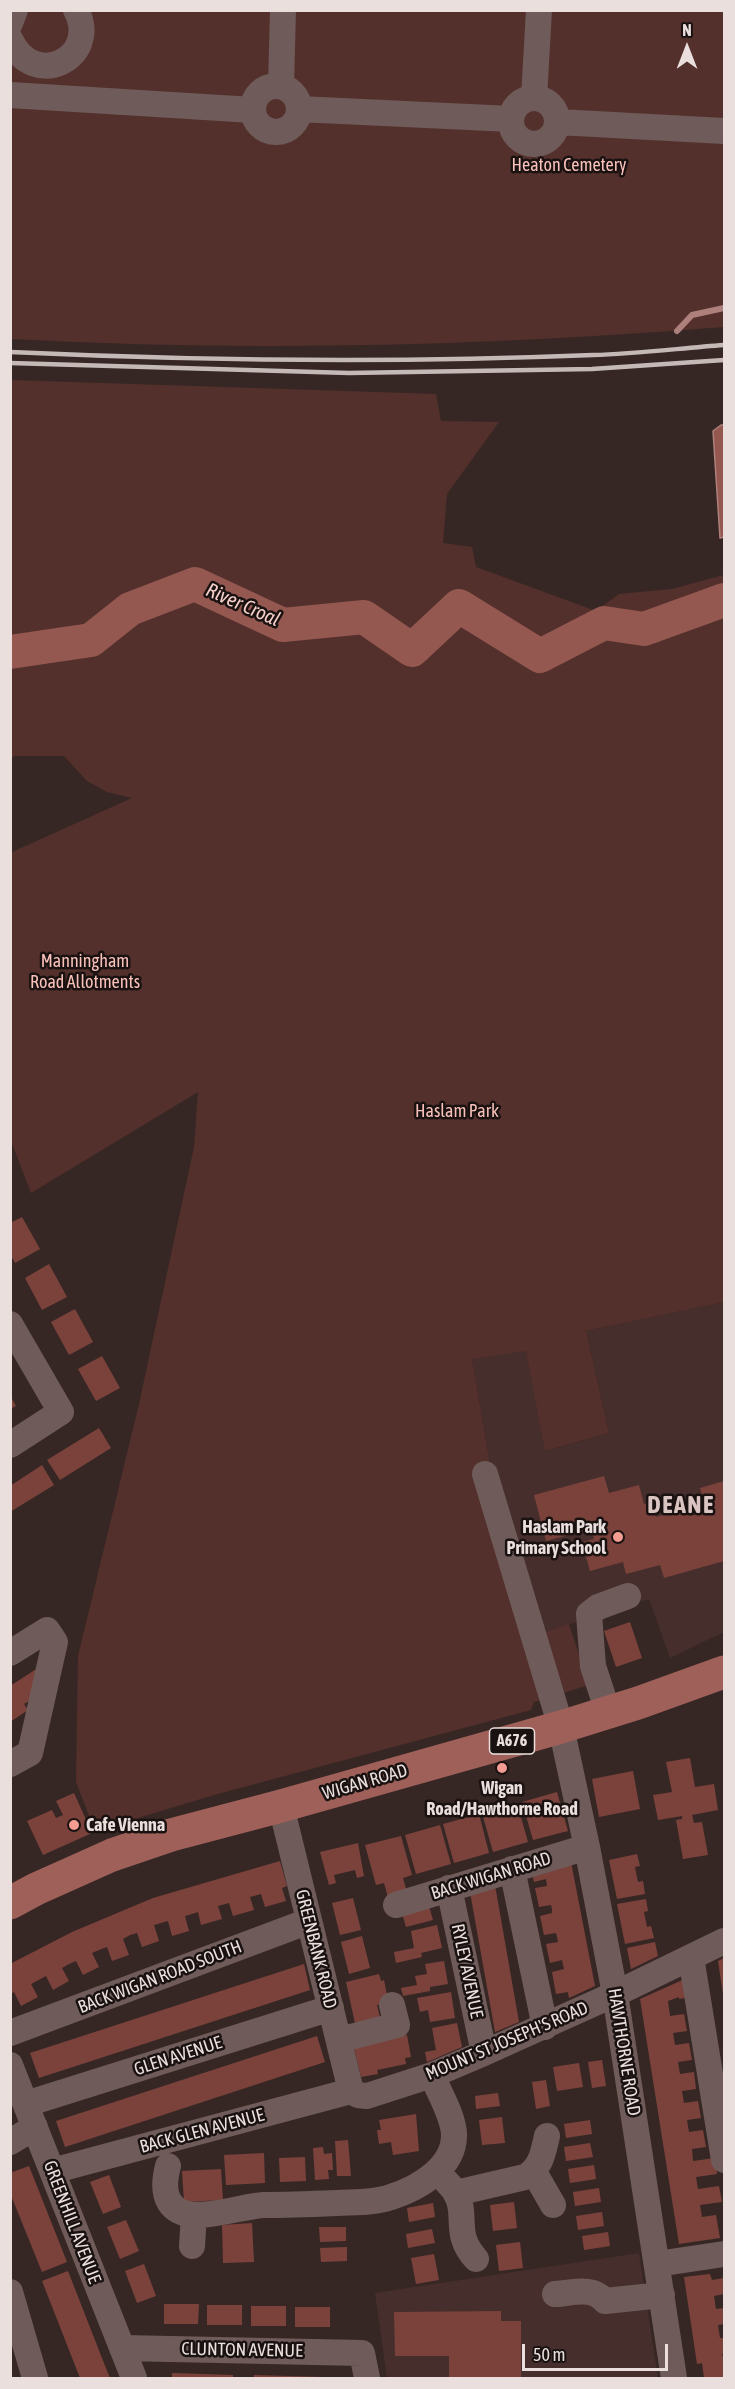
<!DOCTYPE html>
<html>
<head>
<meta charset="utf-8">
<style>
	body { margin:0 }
	#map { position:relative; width:735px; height:2389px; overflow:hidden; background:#372724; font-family:"Asap Condensed",sans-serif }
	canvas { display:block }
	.frame { position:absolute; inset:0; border:12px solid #eadfdd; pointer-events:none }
	.north { position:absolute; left:657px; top:18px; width:60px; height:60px; -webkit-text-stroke:4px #191211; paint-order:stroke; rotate:0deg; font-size:16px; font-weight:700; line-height:24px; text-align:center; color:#eadfdd }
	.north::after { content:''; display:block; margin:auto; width:21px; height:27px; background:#eadfdd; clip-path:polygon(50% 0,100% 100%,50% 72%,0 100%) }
	.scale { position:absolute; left:522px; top:2344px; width:146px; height:27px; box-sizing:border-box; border:3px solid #eadfdd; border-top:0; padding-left:8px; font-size:18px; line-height:21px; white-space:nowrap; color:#eadfdd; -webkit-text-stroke:4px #191211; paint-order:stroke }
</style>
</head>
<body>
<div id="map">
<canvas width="735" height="2389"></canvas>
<div class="frame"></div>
<div class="north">N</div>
<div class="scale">50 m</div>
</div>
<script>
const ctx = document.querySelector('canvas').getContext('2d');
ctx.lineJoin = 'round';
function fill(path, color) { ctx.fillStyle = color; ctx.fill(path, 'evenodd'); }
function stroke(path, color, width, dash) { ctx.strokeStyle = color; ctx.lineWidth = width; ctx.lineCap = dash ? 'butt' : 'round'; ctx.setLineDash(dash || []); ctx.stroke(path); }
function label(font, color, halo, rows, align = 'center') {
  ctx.font = font + ' "Asap Condensed",sans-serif'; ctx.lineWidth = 5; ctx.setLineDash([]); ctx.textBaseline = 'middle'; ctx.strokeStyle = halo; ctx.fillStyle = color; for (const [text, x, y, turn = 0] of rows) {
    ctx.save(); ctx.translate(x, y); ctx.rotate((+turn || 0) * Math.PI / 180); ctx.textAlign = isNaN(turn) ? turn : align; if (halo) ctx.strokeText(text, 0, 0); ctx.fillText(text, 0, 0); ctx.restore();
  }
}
const built = new Path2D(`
	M 724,1302 L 724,1632 L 670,1658 L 649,1599 L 542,1633 L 492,1475 L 472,1359 L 526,1350 L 546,1451 L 609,1433 L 586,1331 Z
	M 639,2253 L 658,2378 L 387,2378 L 375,2293 Z`);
const green = new Path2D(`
	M 10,11 L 724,11 L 724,327 C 488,346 248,352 11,339 Z
	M 11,380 L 436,394 L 441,421 L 499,422 L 447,494 L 443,543 L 472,547 L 476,567 L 596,611 L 619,594 L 672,589 L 724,575 L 724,1302 L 586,1331 L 609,1433 L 545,1451 L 526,1351 L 472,1359 L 492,1476 L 542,1633 L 569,1624 L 589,1685 L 534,1702 L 531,1710 L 214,1795 L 95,1831 L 76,1782 L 78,1656 L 139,1404 L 194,1147 L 198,1092 L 31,1193 L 11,1141 L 10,853 L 132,798 L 107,792 L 87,781 L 64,756 L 15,756 L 11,758 Z`);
const water = new Path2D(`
	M 721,425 L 724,425 L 724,537 L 720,538 L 713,431 Z`);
const stream = new Path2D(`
	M 677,331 L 692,315 L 724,308`);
const river = new Path2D(`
	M 10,652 L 91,640 L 130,609 L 195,584 L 283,625 L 364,617 L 412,650 L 459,606 L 540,656 L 604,623 L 644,629 L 724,600`);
const building = new Path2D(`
	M 22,1217 L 40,1249 L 15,1263 L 10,1254 L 10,1223 Z
	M 49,1264 L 67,1297 L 42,1310 L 25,1278 Z
	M 75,1309 L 93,1342 L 69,1355 L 51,1322 Z
	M 102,1356 L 120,1388 L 96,1401 L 78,1369 Z
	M 10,1395 L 16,1406 L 10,1409 Z
	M 99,1428 L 111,1448 L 60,1480 L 47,1460 Z
	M 42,1465 L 54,1485 L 10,1512 L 10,1486 Z
	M 604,1476 L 609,1493 L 639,1485 L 644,1504 L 652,1502 L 656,1517 L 687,1508 L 689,1516 L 707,1512 L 700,1488 L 724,1481 L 724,1561 L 664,1578 L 660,1565 L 626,1574 L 623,1562 L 590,1571 L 582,1542 L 594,1539 L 591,1529 L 546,1541 L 534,1495 Z
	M 630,1622 L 642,1658 L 616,1667 L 604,1631 Z
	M 44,1664 L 37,1696 L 24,1704 L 28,1710 L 10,1722 L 10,1686 Z
	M 690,1758 L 695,1787 L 714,1784 L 718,1810 L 692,1815 L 694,1823 L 702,1822 L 708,1855 L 683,1859 L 676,1820 L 682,1819 L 682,1816 L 658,1820 L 653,1795 L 672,1792 L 666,1762 Z
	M 633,1771 L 640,1809 L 599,1817 L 592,1779 Z
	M 557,1792 L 568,1831 L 533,1840 L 522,1802 Z
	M 74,1793 L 92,1833 L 43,1855 L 27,1821 L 52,1810 L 56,1818 L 63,1815 L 56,1801 Z
	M 517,1803 L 528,1842 L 493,1852 L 482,1813 Z
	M 479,1814 L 489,1853 L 454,1863 L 443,1824 Z
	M 440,1825 L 451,1864 L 416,1874 L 405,1835 Z
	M 401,1836 L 412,1875 L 403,1878 L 407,1892 L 388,1897 L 384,1883 L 376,1885 L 365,1845 Z
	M 358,1843 L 364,1876 L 357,1878 L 355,1870 L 334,1875 L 336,1883 L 329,1885 L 320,1852 Z
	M 637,1854 L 640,1866 L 635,1867 L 638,1882 L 643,1881 L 645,1894 L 617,1899 L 609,1860 Z
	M 280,1861 L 287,1886 L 282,1888 L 286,1901 L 265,1907 L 261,1894 L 250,1897 L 254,1910 L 233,1916 L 229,1903 L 218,1906 L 222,1919 L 201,1925 L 198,1912 L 192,1914 L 185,1916 L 189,1931 L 172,1936 L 168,1921 L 154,1925 L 159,1941 L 142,1947 L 137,1933 L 130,1935 L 123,1939 L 129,1955 L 112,1961 L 107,1947 L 99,1950 L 92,1953 L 99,1967 L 83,1975 L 76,1961 L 69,1964 L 62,1968 L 69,1981 L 53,1990 L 46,1976 L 31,1984 L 38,1997 L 21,2006 L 14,1992 L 10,1994 L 10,1964 L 72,1932 L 153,1898 Z
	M 571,1862 L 595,1986 L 569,1998 L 568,1992 L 556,1994 L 552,1972 L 564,1969 L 562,1960 L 550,1963 L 546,1944 L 558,1942 L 557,1937 L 556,1933 L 544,1935 L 540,1916 L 552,1913 L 552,1909 L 551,1905 L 539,1907 L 535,1888 L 547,1886 L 546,1879 L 534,1882 L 532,1874 Z
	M 495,1885 L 519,2022 L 495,2032 L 470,1892 Z
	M 353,1898 L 361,1930 L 340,1935 L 332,1903 Z
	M 646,1899 L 648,1911 L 644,1912 L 647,1927 L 651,1926 L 654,1938 L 625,1944 L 617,1904 Z
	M 429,1906 L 433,1920 L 406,1927 L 402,1913 Z
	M 437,1925 L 442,1948 L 421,1953 L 422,1957 L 396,1963 L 394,1952 L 414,1948 L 411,1931 Z
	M 362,1936 L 370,1968 L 349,1974 L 341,1942 Z
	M 655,1942 L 658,1956 L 631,1969 L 627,1948 Z
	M 724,1958 L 724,1994 L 723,1994 L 718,1961 Z
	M 444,1961 L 448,1984 L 430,1987 L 430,1991 L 403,1996 L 401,1988 L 417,1985 L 415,1976 L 427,1974 L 425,1964 Z
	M 304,1964 L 310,1990 L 39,2078 L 30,2053 Z
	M 379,1974 L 381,1981 L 384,1980 L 387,1995 L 385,2003 L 377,2005 L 381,2022 L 356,2028 L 346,1982 Z
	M 687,1978 L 690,1997 L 679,1999 L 679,1997 L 668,2001 L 670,2016 L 684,2014 L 687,2031 L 673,2033 L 675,2045 L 689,2043 L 692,2060 L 678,2062 L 680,2074 L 694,2072 L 696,2089 L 682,2091 L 684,2103 L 698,2101 L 701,2118 L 687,2120 L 689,2132 L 703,2130 L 706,2147 L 692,2149 L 693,2161 L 715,2158 L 717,2174 L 696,2177 L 698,2189 L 719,2186 L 722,2202 L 700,2205 L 702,2217 L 716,2215 L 720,2238 L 679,2244 L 640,1999 Z
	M 451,1992 L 455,2018 L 430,2022 L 428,2010 L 420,2012 L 417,1998 Z
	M 457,2023 L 462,2047 L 427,2062 L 425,2052 L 436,2050 L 432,2028 Z
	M 407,2035 L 411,2057 L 405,2058 L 406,2064 L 377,2070 L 378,2074 L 361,2077 L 353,2044 Z
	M 317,2036 L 325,2062 L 65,2147 L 56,2121 Z
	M 602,2060 L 606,2086 L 592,2088 L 588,2062 Z
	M 579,2063 L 583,2087 L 557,2091 L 553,2067 Z
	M 546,2080 L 550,2106 L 536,2109 L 532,2082 Z
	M 498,2093 L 500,2106 L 476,2109 L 475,2096 Z
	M 416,2114 L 419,2151 L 393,2155 L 391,2142 L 379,2144 L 377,2130 L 381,2130 L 379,2120 Z
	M 502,2117 L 505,2143 L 482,2145 L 479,2120 Z
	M 590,2120 L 592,2134 L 566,2138 L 564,2124 Z
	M 348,2140 L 351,2176 L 337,2176 L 335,2141 Z
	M 590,2143 L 593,2157 L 566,2161 L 564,2147 Z
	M 323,2147 L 324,2154 L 332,2153 L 333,2170 L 328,2170 L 329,2179 L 315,2180 L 313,2148 Z
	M 264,2153 L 265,2183 L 226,2185 L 224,2155 Z
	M 305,2157 L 306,2181 L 280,2182 L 279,2158 Z
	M 594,2165 L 596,2179 L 570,2183 L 568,2169 Z
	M 29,2166 L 67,2262 L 42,2272 L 10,2193 L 10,2173 Z
	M 221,2169 L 223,2200 L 184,2202 L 182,2171 Z
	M 109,2175 L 121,2207 L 103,2214 L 90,2182 Z
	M 599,2188 L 601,2202 L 575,2206 L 573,2192 Z
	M 514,2202 L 517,2228 L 493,2231 L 490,2205 Z
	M 433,2203 L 435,2217 L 409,2222 L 407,2208 Z
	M 602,2212 L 604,2226 L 578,2230 L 576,2216 Z
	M 126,2220 L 139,2251 L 120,2259 L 107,2227 Z
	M 252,2223 L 254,2262 L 223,2263 L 222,2225 Z
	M 319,2227 L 346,2227 L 346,2241 L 320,2242 Z
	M 432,2229 L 435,2243 L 408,2248 L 406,2234 Z
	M 608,2232 L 610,2246 L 584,2250 L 582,2236 Z
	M 520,2242 L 523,2268 L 499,2271 L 496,2245 Z
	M 347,2247 L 347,2261 L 321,2262 L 320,2248 Z
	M 434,2254 L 439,2280 L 416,2284 L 411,2258 Z
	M 144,2264 L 156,2296 L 137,2303 L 125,2271 Z
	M 68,2271 L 100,2353 L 110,2378 L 80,2378 L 69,2350 L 42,2281 Z
	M 710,2274 L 712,2280 L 724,2278 L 724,2294 L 714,2296 L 716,2309 L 724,2308 L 724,2324 L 718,2325 L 720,2338 L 724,2338 L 724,2353 L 722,2354 L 724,2360 L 724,2378 L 704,2378 L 702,2363 L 697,2364 L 684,2277 Z
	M 164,2304 L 199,2304 L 198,2324 L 164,2324 Z
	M 207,2305 L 242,2305 L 242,2325 L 207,2325 Z
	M 251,2306 L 286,2306 L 286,2326 L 251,2326 Z
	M 295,2307 L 330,2307 L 330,2327 L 295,2327 Z
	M 501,2311 L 501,2321 L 521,2321 L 521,2378 L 449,2378 L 449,2356 L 395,2356 L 394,2312 Z
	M 172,2373 L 233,2375 L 233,2378 L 172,2378 Z
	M 254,2375 L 324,2377 L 324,2378 L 254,2378 Z`);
const minor = new Path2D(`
	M 10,23 L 15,10
	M 10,39 C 34,92 101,57 76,10
	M 281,86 L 283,10
	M253 109a23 23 0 1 1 46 0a23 23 0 1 1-46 0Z
	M 10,95 L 253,110
	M511 121a23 23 0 1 1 46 0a23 23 0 1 1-46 0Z
	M 534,98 L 539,10
	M 299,109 L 511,119
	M 558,122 L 724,131
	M 10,1324 L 61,1412 L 10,1445
	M 485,1474 L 561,1727 L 587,1847 L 615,1994 L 674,2378
	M 10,1653 L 47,1630 L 55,1642 L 30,1753 L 10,1764
	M 608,1712 L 593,1666 L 589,1614 L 598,1607 L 628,1596
	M 281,1806 L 351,2091
	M 512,1869 L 545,2027
	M 449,1888 L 484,2053
	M 396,1905 L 587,1847
	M 691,1957 L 724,2160
	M 10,2033 L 309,1921
	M 339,2040 L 397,2025 L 392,2005
	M 10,2065 L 134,2378
	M 351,2091 L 358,2095 L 367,2096 L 432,2075 L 484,2053 L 615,1994 L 724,1941
	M 26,2104 L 331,2008
	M 10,2142 L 35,2127
	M 168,2166 C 164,2181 162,2202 179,2211 C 200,2222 241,2206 264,2205 C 288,2205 313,2204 337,2203 C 355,2202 374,2203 391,2197 C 419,2188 455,2167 454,2134 C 453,2115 439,2093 432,2075
	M 52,2171 L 351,2091
	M 534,2172 L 553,2205
	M 446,2181 C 449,2185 453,2188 455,2192 C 469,2215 452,2233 476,2259
	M 456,2193 L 525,2177 C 541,2168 543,2153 547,2136
	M 192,2246 L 194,2215
	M 657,2264 L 724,2254
	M 10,2292 L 35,2378
	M 555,2294 C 574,2293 592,2286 605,2301 L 662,2295
	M 122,2348 L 362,2353 L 367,2378`);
const major = new Path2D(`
	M 10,1903 L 36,1889 L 112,1855 L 171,1835 L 281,1806 L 561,1727 L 638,1703 L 724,1672`);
const rail = new Path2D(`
	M 10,352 C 204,361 399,363 593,355 C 637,354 681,348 724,345
	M 10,363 L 349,373 L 592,369 L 724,360`);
const markers = [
	[618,1537,6,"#f59c92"],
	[502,1768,6,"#f59c92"],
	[74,1825,6,"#f59c92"]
];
const shields = [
	[512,1741,45]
];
const shieldNames = [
	["A676",512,1741]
];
const parkNames = [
	["Heaton Cemetery",569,165],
	["Manningham",85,961],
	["Road Allotments",85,982],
	["Haslam Park",457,1111]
];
const poiNames = [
	["Haslam Park",606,1527],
	["Primary School",606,1548],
	["Wigan",502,1788,"center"],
	["Road/Hawthorne Road",502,1809,"center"],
	["Cafe Vienna",86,1825,"left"]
];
const streetNames = [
	["WIGAN ROAD",365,1782,-16],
	["BACK WIGAN ROAD",491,1876,-17],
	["GREENBANK ROAD",316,1949,76],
	["RYLEY AVENUE",467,1971,78],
	["BACK WIGAN ROAD SOUTH",160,1977,-21],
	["MOUNT ST JOSEPH'S ROAD",507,2041,-23],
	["HAWTHORNE ROAD",624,2052,81],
	["GLEN AVENUE",178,2056,-18],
	["BACK GLEN AVENUE",202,2131,-15],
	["GREENHILL AVENUE",72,2222,69],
	["CLUNTON AVENUE",242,2350,1]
];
const waterNames = [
	["River Croal",243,605,24]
];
const districtNames = [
	["DEANE",681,1505]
];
fill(built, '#452e2b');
fill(green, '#54302c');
fill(water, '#945851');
stroke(water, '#ae807b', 1.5);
stroke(stream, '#ae807b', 6);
stroke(river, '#945851', 34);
fill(building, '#7b423c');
stroke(minor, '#6f5c5a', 26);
stroke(major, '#9f605a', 33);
stroke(rail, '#c5b9b7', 4.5);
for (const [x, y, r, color] of markers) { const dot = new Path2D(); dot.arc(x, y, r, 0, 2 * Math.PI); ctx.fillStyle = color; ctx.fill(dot); stroke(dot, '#191211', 2); }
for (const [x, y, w] of shields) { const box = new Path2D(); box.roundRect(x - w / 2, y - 13, w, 26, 4.5); ctx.fillStyle = '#191211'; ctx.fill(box); stroke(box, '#eadfdd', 1.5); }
label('bold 16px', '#eadfdd', null, shieldNames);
label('18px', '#fac1ba', '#191211', parkNames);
label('bold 18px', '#eadfdd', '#191211', poiNames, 'right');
label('18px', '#eadfdd', '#191211', streetNames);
label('italic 20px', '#f7d0cb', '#191211', waterNames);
ctx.letterSpacing = '1.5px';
label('bold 24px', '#dbc5c2', '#191211', districtNames);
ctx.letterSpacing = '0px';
</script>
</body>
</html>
